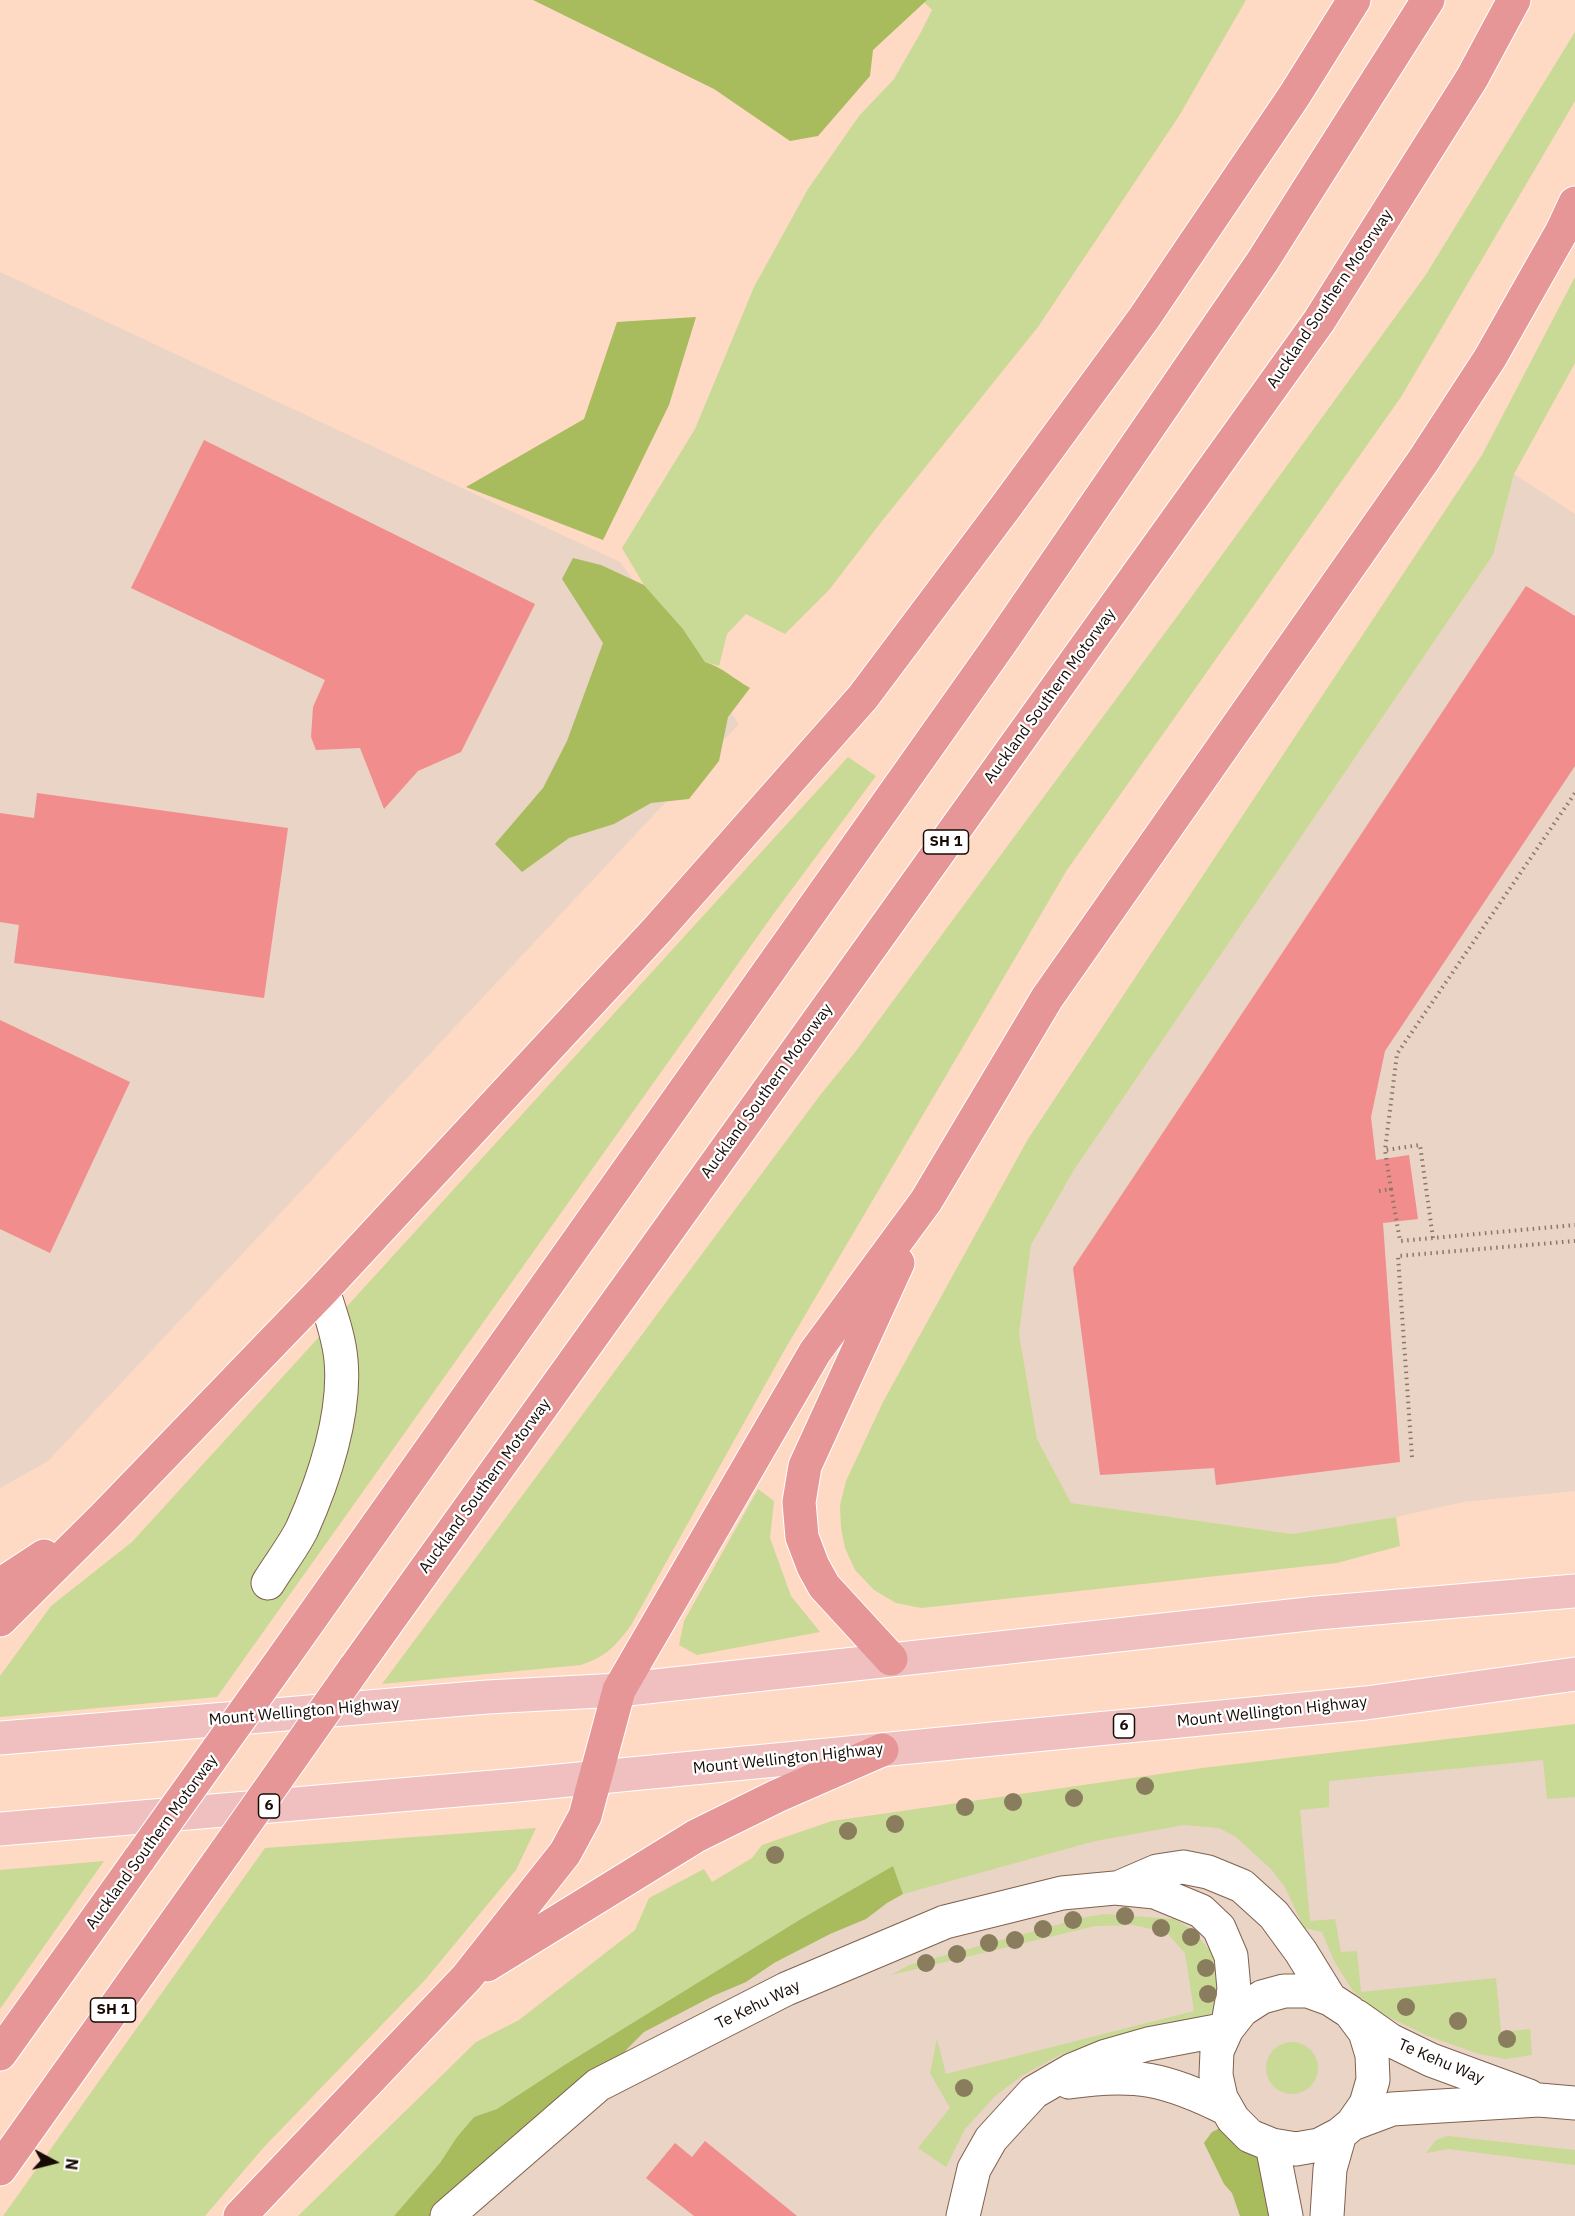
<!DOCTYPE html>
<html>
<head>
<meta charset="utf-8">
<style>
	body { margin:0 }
	#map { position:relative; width:1575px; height:2216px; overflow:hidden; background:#fedac4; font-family:"IBM Plex Sans",sans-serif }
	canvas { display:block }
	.north { position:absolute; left:24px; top:2132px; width:60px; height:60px; -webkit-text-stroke:4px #fff; paint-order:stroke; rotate:97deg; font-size:16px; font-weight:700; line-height:24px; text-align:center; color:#160b05 }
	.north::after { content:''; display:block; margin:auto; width:21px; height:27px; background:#160b05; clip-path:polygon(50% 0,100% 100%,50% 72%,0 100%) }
</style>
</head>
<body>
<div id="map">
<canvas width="1575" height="2216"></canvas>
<div class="north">N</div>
</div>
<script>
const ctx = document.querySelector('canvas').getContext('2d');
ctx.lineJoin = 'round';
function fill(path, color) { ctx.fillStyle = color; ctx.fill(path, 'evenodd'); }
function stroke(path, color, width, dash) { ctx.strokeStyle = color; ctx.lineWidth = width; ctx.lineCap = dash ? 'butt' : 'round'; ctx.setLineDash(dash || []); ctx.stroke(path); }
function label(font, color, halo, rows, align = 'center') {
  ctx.font = font + ' "IBM Plex Sans",sans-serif'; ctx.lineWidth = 4.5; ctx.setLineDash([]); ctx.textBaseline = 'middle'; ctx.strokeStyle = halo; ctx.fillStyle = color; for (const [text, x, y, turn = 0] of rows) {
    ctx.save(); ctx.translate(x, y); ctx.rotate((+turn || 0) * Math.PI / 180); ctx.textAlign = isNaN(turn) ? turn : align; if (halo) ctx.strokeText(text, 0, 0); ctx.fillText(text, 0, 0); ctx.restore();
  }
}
const commercial = new Path2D(`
	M 0,272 L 620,562 L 739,724 L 48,1461 L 0,1488 Z
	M 1514,474 L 1575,514 L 1575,1491 L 1463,1502 L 1396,1517 L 1292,1534 L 1071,1503 L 1037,1439 L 1019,1334 L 1031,1245 L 1074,1170 L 1493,555 Z
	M 1575,1757 L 1575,2216 L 375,2216 L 604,1991 L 867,1845 L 1061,1801 Z`);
const green = new Path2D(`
	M 927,0 L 1246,0 L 1179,116 L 1038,327 L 882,521 L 829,590 L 785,634 L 746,614 L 727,634 L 719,666 L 705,662 L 683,629 L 644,585 L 622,548 L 695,429 L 754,287 L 808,189 L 859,116 L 894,79 L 921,32 L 932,10 L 924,2 Z
	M 1575,32 L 1575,101 L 1401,397 L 1067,870 L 784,1351 L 630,1627 C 613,1648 607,1656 581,1665 L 382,1684 L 821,1094 L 856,1051 L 1187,603 L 1425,276 Z
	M 1575,277 L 1575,363 L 1514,474 L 1493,555 L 1074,1170 L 1031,1245 L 1019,1334 L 1037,1439 L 1071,1503 L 1292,1534 L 1396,1517 L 1400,1546 L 1337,1563 L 921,1608 L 896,1603 L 874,1590 L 855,1570 L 845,1548 L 841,1528 L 840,1505 L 846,1481 L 883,1402 L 1028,1139 L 1482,455 Z
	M 848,757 L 876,776 L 772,916 L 217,1697 L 0,1717 L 0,1676 L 51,1606 L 132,1542 Z
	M 758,1489 L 774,1501 L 770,1538 L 791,1596 L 820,1632 L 697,1655 L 679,1645 L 684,1621 Z
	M 1575,1724 L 1575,1797 L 1547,1799 L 1543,1760 L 1329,1781 L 1329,1807 L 1300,1810 L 1310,1921 L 1335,1919 L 1341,1952 L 1357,1951 L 1361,1992 L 1496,1978 L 1501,2032 L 1530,2029 L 1532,2055 L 1505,2059 L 1479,2054 L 1428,2036 L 1378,2012 L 1353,1991 L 1334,1961 L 1322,1932 L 1304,1928 L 1285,1887 L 1271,1869 L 1236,1837 L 1219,1828 L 1184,1825 L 1095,1841 L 903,1894 L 893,1866 L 801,1919 L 566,2064 L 497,2109 L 474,2117 L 457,2137 L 440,2163 L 394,2216 L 298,2216 L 476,2042 L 519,2020 L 635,1930 L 649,1898 L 704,1869 L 712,1882 L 752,1858 L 762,1845 L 832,1821 L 1202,1768 Z
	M 536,1828 L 516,1870 L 425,1980 L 264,2147 L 205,2216 L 3,2216 L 265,1848 Z
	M 104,1861 L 0,2009 L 0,1870 Z
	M 1104,1914 L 1174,1919 L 1191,1929 L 1214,1955 L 1221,1972 L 1218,2011 L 1210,2016 L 1060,2055 L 1023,2075 L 995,2096 L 965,2129 L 946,2167 L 918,2148 L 950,2108 L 930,2073 L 937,2039 L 946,2074 L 1194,2011 L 1185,1953 L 1166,1932 L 1133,1925 L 1095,1926 L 891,1975 L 909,1965 L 1086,1917 Z
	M1266 2068a26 26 0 1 1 52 0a26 26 0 1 1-52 0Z
	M 1448,2136 L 1575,2150 L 1575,2165 L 1449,2149 L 1426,2153 L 1436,2140 Z`);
const forest = new Path2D(`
	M 533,0 L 927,0 L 873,50 L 870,76 L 818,136 L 790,141 L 714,89 Z
	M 696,317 L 669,405 L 603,540 L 466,487 L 584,419 L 617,322 Z
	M 573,558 L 601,565 L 644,585 L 683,629 L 705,662 C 722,667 734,679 750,688 L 728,717 L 719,761 L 689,799 L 651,803 L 614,824 L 569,838 L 522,872 L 495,844 L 543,788 L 567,741 L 603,643 L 562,579 Z
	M 893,1866 L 903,1894 L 887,1903 L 866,1919 L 830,1934 L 774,1963 L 746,1982 L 713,1996 L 644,2032 L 627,2049 L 617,2063 L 439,2216 L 394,2216 L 440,2163 L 457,2137 L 474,2117 L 497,2109 L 566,2064 L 801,1919 Z
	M 1220,2128 L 1266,2158 L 1278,2216 L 1240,2216 L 1232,2193 L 1224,2184 L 1204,2143 L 1212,2132 Z`);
const building = new Path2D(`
	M 204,440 L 535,604 L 461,752 L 418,771 L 384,809 L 360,748 L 316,750 L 311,737 L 313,707 L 325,680 L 131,588 Z
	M 1526,586 L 1575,616 L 1575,766 L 1385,1051 L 1371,1117 L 1376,1160 L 1409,1155 L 1418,1219 L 1383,1223 L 1400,1462 L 1216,1485 L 1214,1468 L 1100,1475 L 1073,1268 Z
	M 37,793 L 288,828 L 264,998 L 14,963 L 19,925 L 0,922 L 0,813 L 34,818 Z
	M 0,1020 L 130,1082 L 50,1253 L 0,1229 Z
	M 705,2141 L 797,2216 L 694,2216 L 646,2178 L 675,2143 L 692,2157 Z`);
const path = new Path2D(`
	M 1391,1189 L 1400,1241 L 1575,1225
	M 1379,1191 L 1391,1189 L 1385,1150
	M 1433,1238 L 1420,1145 L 1385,1150 L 1397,1054 L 1575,793
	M 1412,1457 L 1398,1256 L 1575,1241`);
const minor = new Path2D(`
	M 268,1583 C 279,1565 293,1547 302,1529 C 324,1480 346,1414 341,1360 C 339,1336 330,1313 323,1290
	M 1120,1887 L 1157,1871 L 1183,1867 L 1208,1872 L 1242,1886 L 1274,1915 L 1301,1952 L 1330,1999
	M 1356,2016 L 1390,2040 L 1431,2060 L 1529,2096
	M 1069,2082 C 1135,2072 1167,2079 1227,2109
	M 1352,2124 L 1392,2109 L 1539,2100 L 1575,2103
	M 1272,2145 L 1286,2216
	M 447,2216 L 598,2085 L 786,1989 L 945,1922 L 1062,1893 L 1115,1888 L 1155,1892 L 1201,1911 L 1219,1928 L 1231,1956 L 1234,1989 L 1227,2029 L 1217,2051 L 1216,2075 L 1221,2098 L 1233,2119 L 1250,2136 L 1272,2145 L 1296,2149 L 1319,2145 L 1340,2134 L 1352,2124 L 1366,2104 L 1373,2080 L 1372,2055 L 1365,2032 L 1350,2012 L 1330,1999 L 1308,1991 L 1284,1991 L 1262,1997 L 1242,2010 L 1227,2029
	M 963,2216 L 974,2169 L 991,2139 L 1034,2092 L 1072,2070 L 1106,2056 L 1148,2044 L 1227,2029
	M 1327,2216 L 1330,2169 L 1340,2134`);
const major = new Path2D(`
	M 0,1738 L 487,1697 L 619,1690 L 1317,1613 L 1575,1591
	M 0,1829 L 517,1785 L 1366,1703 L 1575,1674`);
const highway = new Path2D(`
	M 0,1585 L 44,1556
	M 0,1620 L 104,1517 L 323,1290 L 657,930 L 863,697 L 1007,505 L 1144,318 L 1294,96 L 1354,0
	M 283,1658 L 1000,644 L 1262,262 L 1428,0
	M 891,1659 L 824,1586 L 813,1566 L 802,1537 L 799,1502 L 805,1466 L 898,1263
	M 354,1669 L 1319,321 L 1472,78 L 1514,0
	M 487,1965 L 696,1836 L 777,1796 L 882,1750
	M 0,2054 L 140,1858
	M 0,2169 L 226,1851
	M 240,2216 L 467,1977 L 565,1853 L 585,1816 L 619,1690 L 815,1352 L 926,1201 L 1047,998 L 1423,461 L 1490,358 L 1562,231 L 1575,203`);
const highwayBridge = new Path2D(`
	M 226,1851 L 354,1669
	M 140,1858 L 283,1658`);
const trees = [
	[1145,1786],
	[1074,1798],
	[1013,1802],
	[965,1807],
	[895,1824],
	[848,1831],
	[775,1855],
	[1125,1916],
	[1073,1920],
	[1161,1928],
	[1043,1929],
	[1191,1937],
	[1015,1940],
	[989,1943],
	[957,1954],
	[926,1963],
	[1206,1968],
	[1208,1994],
	[1406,2007],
	[1458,2021],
	[1507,2039],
	[964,2088]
];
const shields = [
	[946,842,45],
	[1124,1726,21],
	[269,1806,21],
	[113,2010,45]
];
const shieldNames = [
	["SH 1",946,842],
	["6",1124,1726],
	["6",269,1806],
	["SH 1",113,2010]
];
const streetNames = [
	["Auckland Southern Motorway",1330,299,-56],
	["Auckland Southern Motorway",1050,696,-54],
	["Auckland Southern Motorway",767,1091,-54],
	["Auckland Southern Motorway",485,1486,-54],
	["Mount Wellington Highway",304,1712,-5],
	["Mount Wellington Highway",1272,1712,-6],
	["Mount Wellington Highway",788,1759,-6],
	["Auckland Southern Motorway",152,1842,-54],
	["Te Kehu Way",758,2005,-26],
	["Te Kehu Way",1441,2062,23]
];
fill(commercial, '#e9d4c6');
fill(green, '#c9d996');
fill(forest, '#a8bb5d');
fill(building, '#f18d8c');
stroke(minor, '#7f614d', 35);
stroke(major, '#fff', 35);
stroke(highway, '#fff', 35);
stroke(path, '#8d7567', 4, [1.5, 4.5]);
stroke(minor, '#fff', 33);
stroke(major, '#f0c0c1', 33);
stroke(highway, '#e69697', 33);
stroke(highwayBridge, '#fff', 35, []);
stroke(highwayBridge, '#e69697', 33);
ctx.fillStyle = '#897d5d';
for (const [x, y] of trees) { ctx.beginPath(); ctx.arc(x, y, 9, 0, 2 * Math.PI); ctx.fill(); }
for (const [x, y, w] of shields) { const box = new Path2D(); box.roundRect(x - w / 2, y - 12, w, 24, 4.5); ctx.fillStyle = '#fff'; ctx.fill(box); stroke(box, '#160b05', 1.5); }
label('bold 15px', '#160b05', null, shieldNames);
label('16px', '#160b05', '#fff', streetNames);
</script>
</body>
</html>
